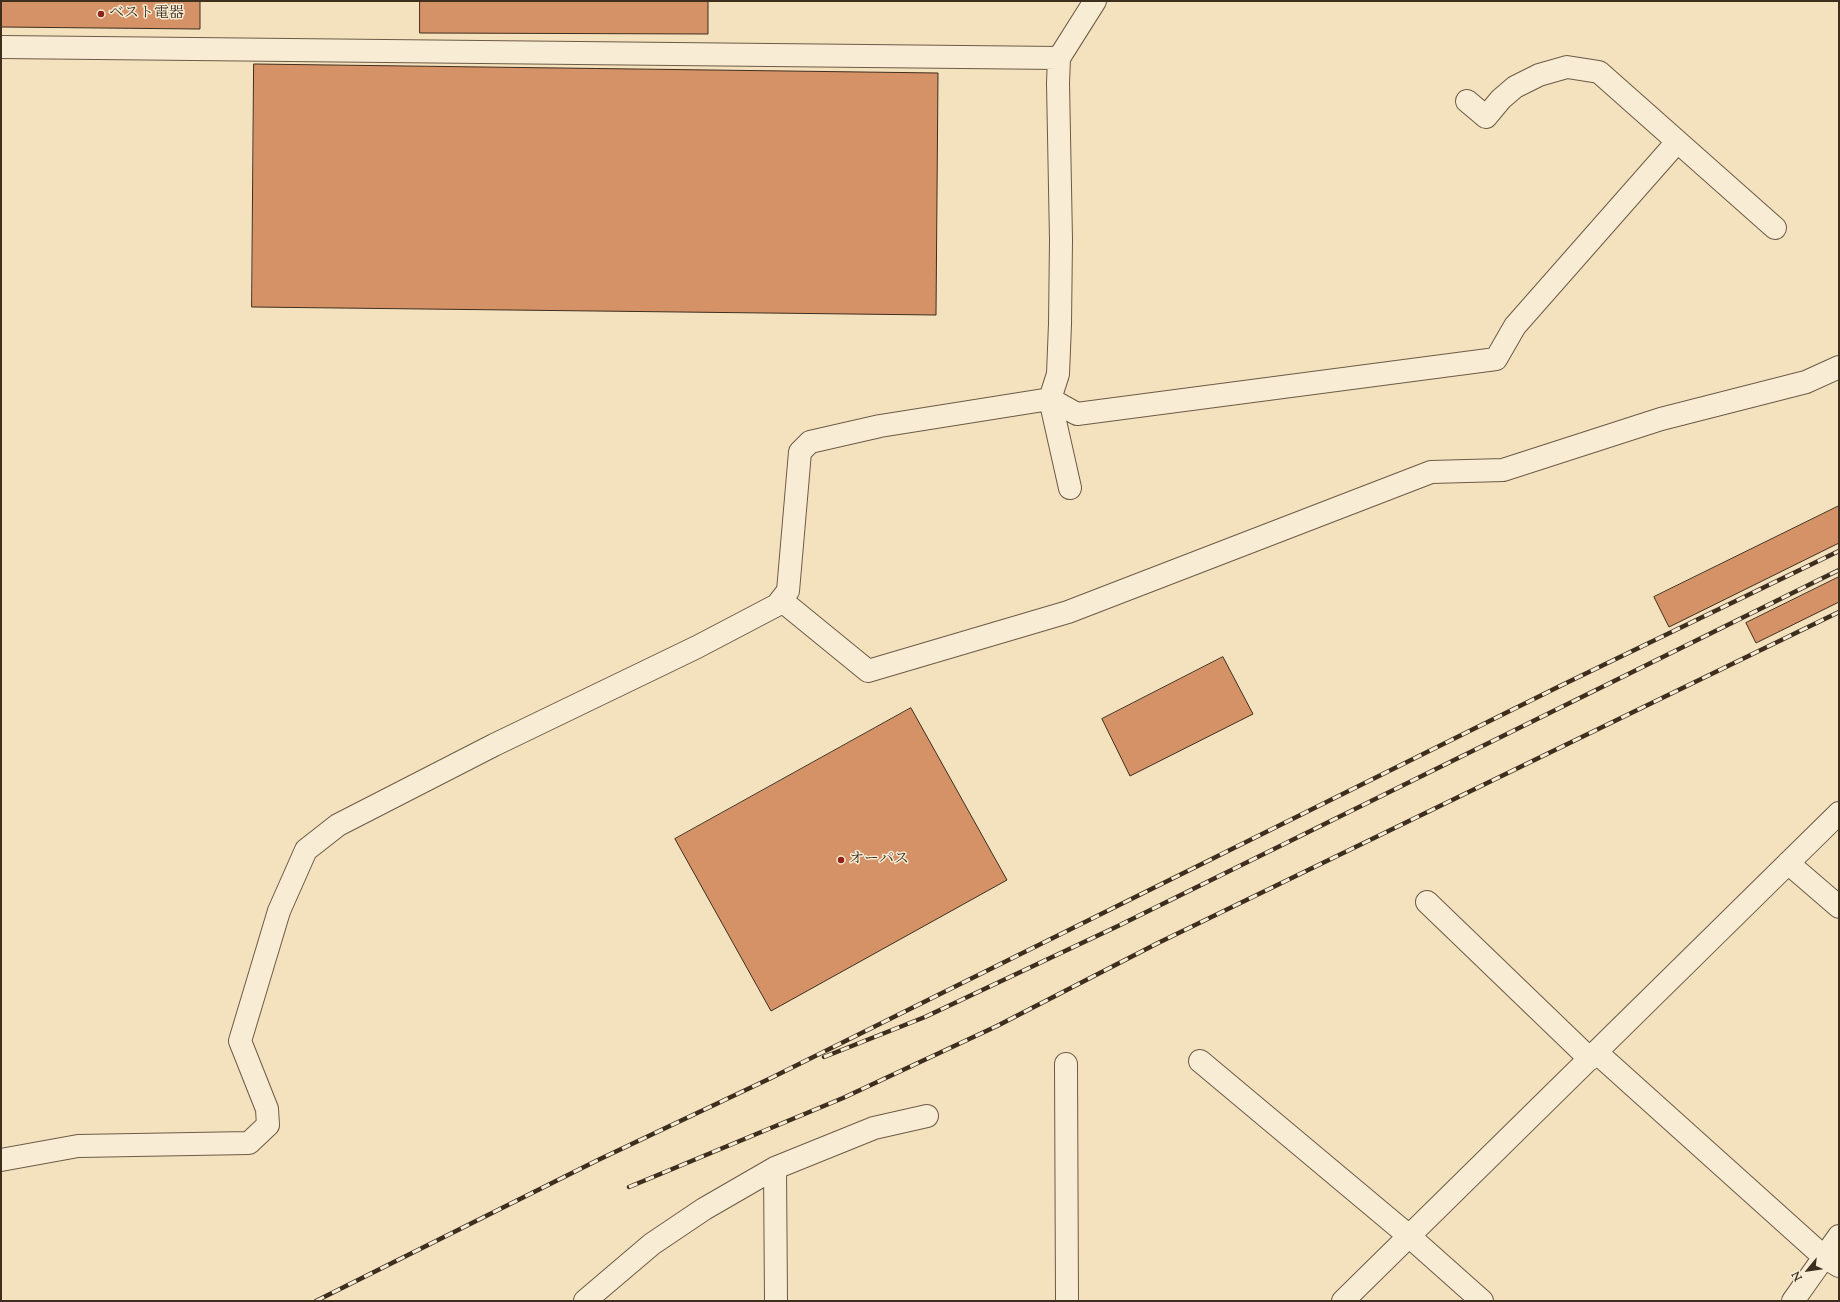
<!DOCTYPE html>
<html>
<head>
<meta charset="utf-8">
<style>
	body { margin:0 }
	#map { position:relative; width:1840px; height:1302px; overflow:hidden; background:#f4e1be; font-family:"Sorts Mill Goudy",serif }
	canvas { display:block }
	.frame { position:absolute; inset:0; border:2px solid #3e2e1e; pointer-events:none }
	.north { position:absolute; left:1788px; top:1250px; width:40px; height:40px; -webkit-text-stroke:3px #f8ecd5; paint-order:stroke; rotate:241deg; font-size:11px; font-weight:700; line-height:16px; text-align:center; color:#3e2e1e }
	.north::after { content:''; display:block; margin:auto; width:14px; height:18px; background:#3e2e1e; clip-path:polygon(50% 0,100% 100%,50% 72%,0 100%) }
</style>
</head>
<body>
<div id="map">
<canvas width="1840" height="1302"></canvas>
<div class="frame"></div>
<div class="north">N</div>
</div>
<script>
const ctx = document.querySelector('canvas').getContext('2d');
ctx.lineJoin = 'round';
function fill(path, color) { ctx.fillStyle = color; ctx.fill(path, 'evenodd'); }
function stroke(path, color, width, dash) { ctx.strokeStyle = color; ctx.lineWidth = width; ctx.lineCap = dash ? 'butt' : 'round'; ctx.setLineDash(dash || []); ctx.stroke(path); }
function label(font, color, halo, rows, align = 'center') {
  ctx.font = font + ' "Sorts Mill Goudy","Noto Serif JP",serif'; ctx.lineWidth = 3; ctx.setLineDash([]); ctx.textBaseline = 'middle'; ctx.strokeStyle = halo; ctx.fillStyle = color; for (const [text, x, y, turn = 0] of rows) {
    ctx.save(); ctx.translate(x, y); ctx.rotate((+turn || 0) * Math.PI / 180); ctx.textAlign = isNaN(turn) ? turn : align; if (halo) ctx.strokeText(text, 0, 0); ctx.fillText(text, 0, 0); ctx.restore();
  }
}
const building = new Path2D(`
	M 1,1 L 200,1 L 200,29 L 1,27 Z
	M 420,1 L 708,1 L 708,34 L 420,33 Z
	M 254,64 L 938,73 L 936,315 L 252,307 Z
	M 1839,506 L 1839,543 L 1669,627 L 1654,597 Z
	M 1839,577 L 1839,602 L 1756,643 L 1746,623 Z
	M 1223,657 L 1253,714 L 1130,776 L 1102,719 Z
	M 911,708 L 1007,880 L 771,1011 L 675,839 Z`);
const minor = new Path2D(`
	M 1,47 L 1059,58
	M 1467,101 L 1486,117 L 1501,99 L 1515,87 L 1539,75 L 1567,67 L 1599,72 L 1775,228
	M 1050,399 L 1077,414 L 1496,359 L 1515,326 L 1677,142
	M 1050,399 L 1070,488
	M 781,600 L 868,671 L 1068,612 L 1431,472 L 1503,470 L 1661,419 L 1806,382 L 1839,367
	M 1788,863 L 1839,907
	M 1427,902 L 1590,1059
	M 1596,1052 L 1824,1257 L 1839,1266
	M 1200,1061 L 1409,1236 L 1482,1301
	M 1066,1064 L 1067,1301
	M 1,1160 L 78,1146 L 249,1143 L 268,1125 L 267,1109 L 240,1041 L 279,911 L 306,850 L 338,825 L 494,745 L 697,647 L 777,605 L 788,591 L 800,452 L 810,442 L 880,426 L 1050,399 L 1058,374 L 1060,324 L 1061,240 L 1058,83 L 1059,58 L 1095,1
	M 775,1168 L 776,1301
	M 585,1301 L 652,1244 L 704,1209 L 775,1168 L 874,1128 L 927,1116
	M 1343,1301 L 1839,813
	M 1793,1301 L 1839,1236`);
const rail = new Path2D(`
	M 824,1057 L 925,1017 L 1118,926 L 1839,570
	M 629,1187 L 843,1098 L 997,1026 L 1158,943 L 1839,612
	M 316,1301 L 598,1160 L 771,1078 L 1560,686 L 1839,551`);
const markers = [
	[101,14,4,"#8f2418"],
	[841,860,4,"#8f2418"]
];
const poiNames = [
	["ベスト電器",109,14],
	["オーパス",849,860]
];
fill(building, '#d59267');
stroke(building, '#3e2e1e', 1);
stroke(minor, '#6c5b46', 24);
stroke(minor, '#f8ecd5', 22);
stroke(rail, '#3e2e1e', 4.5);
stroke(rail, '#f8ecd5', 3, [9]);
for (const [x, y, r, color] of markers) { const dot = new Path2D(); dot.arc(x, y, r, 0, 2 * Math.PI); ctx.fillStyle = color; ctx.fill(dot); stroke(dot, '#f8ecd5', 1.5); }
label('15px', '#3e2e1e', '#f8ecd5', poiNames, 'left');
</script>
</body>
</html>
